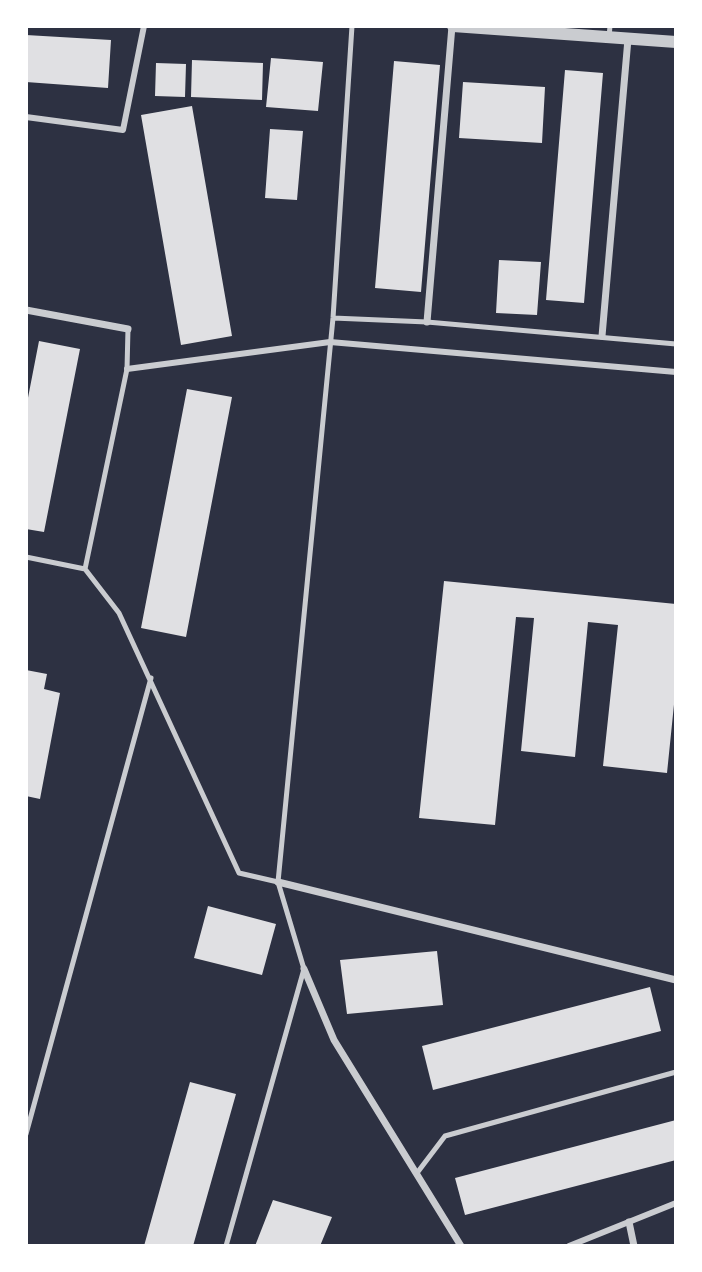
<!DOCTYPE html>
<html>
<head>
<meta charset="utf-8">
<style>
	body { margin:0 }
	#map { position:relative; width:702px; height:1272px; overflow:hidden; background:#2d3142; font-family:Lato,sans-serif }
	canvas { display:block }
	.frame { position:absolute; inset:0; border:28px solid #fff; pointer-events:none }
</style>
</head>
<body>
<div id="map">
<canvas width="702" height="1272"></canvas>
<div class="frame"></div>
</div>
<script>
const ctx = document.querySelector('canvas').getContext('2d');
ctx.lineJoin = 'round';
function fill(path, color) { ctx.fillStyle = color; ctx.fill(path, 'evenodd'); }
function stroke(path, color, width, dash) { ctx.strokeStyle = color; ctx.lineWidth = width; ctx.lineCap = dash ? 'butt' : 'round'; ctx.setLineDash(dash || []); ctx.stroke(path); }
const building = new Path2D(`
	M 26,35 L 111,40 L 108,88 L 26,82 Z
	M 271,58 L 323,62 L 318,111 L 266,107 Z
	M 192,60 L 263,63 L 262,100 L 191,97 Z
	M 394,61 L 440,65 L 421,292 L 375,288 Z
	M 156,63 L 186,64 L 185,97 L 155,96 Z
	M 565,70 L 603,73 L 584,303 L 546,300 Z
	M 463,82 L 545,87 L 542,143 L 459,138 Z
	M 192,106 L 232,336 L 181,345 L 141,115 Z
	M 270,129 L 303,131 L 297,200 L 265,198 Z
	M 499,260 L 541,262 L 537,315 L 496,313 Z
	M 39,341 L 80,349 L 44,532 L 26,529 L 26,408 Z
	M 187,389 L 232,397 L 186,637 L 141,628 Z
	M 444,581 L 676,604 L 676,685 L 667,773 L 603,766 L 618,625 L 588,622 L 575,757 L 521,751 L 534,618 L 516,617 L 495,825 L 419,818 Z
	M 26,670 L 47,674 L 44,689 L 60,693 L 40,799 L 26,796 Z
	M 208,906 L 276,924 L 262,975 L 194,958 Z
	M 437,951 L 443,1005 L 347,1014 L 340,960 Z
	M 650,987 L 661,1031 L 433,1090 L 422,1046 Z
	M 190,1082 L 236,1094 L 193,1246 L 144,1246 Z
	M 676,1120 L 676,1160 L 465,1215 L 455,1178 Z
	M 273,1200 L 332,1217 L 320,1246 L 255,1246 Z`);
const service = new Path2D(`
	M 609,37 L 610,26
	M 333,318 L 427,322 L 676,344
	M 128,329 L 127,369 L 85,569 L 119,613 L 239,873 L 278,882
	M 26,557 L 85,569
	M 26,1134 L 151,678
	M 417,1173 L 445,1136 L 676,1072
	M 226,1246 L 304,969 L 278,882 L 333,318 L 352,26`);
const pedestrian = new Path2D(`
	M 26,117 L 123,130 L 144,26
	M 127,369 L 330,342 L 676,372
	M 569,1246 L 676,1203`);
const minor = new Path2D(`
	M 26,310 L 128,329
	M 427,322 L 452,26
	M 602,336 L 628,39
	M 278,882 L 676,980
	M 304,969 L 334,1040 L 461,1246
	M 629,1222 L 634,1246`);
const tertiary = new Path2D(`
	M 453,26 L 676,42`);
fill(building, '#e0e0e3');
stroke(service, '#caccd0', 5);
stroke(pedestrian, '#caccd0', 6);
stroke(minor, '#caccd0', 7);
stroke(tertiary, '#caccd0', 12);
</script>
</body>
</html>
